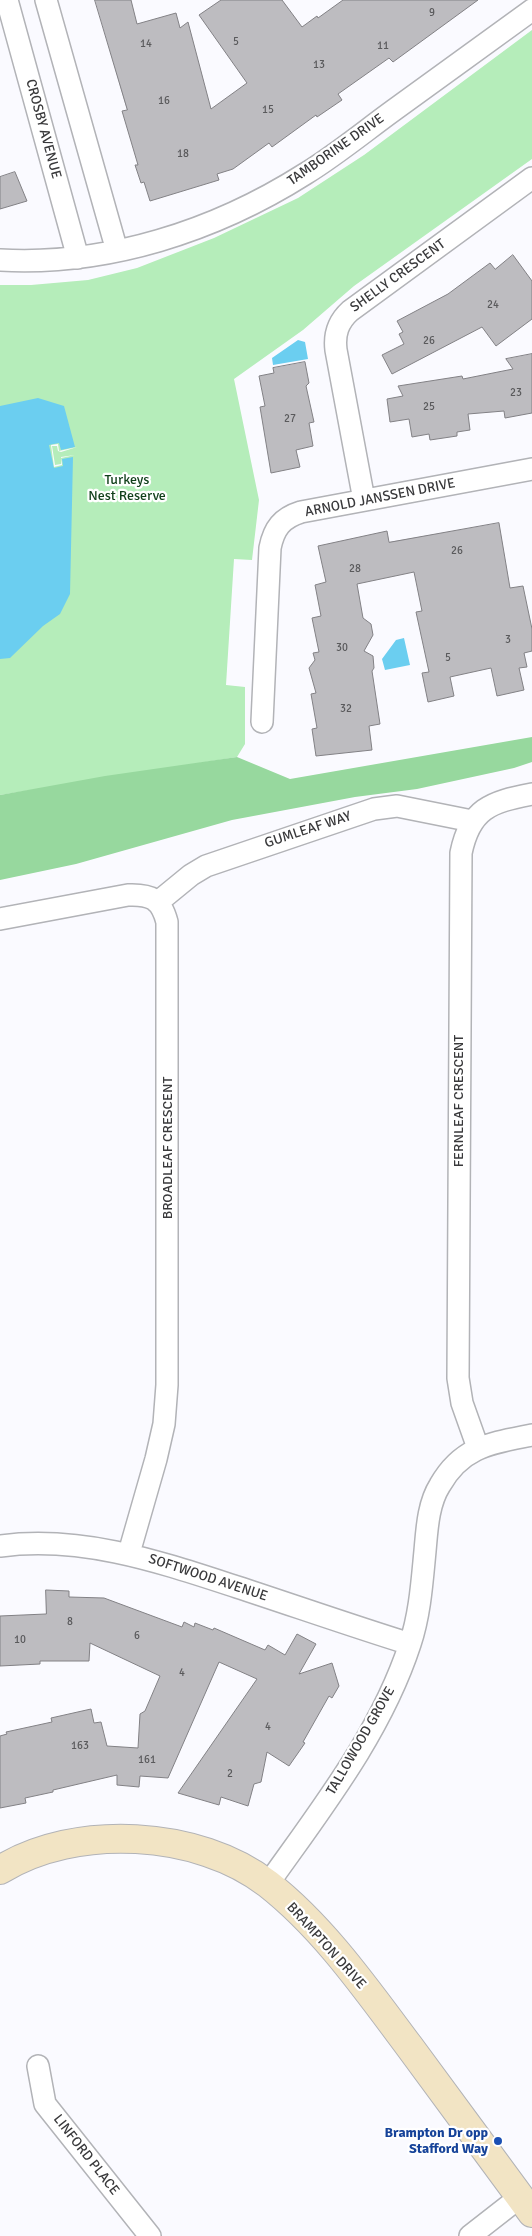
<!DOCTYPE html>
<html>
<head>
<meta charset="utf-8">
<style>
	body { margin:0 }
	canvas { display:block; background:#fafaff }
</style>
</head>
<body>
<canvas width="532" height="2236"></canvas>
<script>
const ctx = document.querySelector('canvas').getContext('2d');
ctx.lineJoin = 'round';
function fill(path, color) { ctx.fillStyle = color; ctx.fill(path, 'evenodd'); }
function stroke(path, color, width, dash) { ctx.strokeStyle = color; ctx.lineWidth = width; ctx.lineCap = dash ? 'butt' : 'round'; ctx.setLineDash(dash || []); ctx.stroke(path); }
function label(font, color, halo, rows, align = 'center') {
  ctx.font = font + ' Signika,sans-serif'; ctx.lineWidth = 4.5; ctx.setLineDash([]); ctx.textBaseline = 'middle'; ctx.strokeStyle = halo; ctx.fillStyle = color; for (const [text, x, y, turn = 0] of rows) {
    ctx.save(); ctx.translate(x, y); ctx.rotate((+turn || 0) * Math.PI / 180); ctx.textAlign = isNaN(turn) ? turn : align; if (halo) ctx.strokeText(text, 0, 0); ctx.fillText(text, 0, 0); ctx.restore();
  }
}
const green = new Path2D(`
	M 532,30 L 532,159 L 354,286 L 303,330 L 234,379 L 259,500 L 252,560 L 234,559 L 226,685 L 245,687 L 245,744 L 237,757 L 0,795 L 0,285 L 31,285 L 88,280 L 137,268 L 214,238 L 298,198 L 364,155 Z`);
const forest = new Path2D(`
	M 532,737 L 532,762 L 514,768 L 417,789 L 355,797 L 232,820 L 76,864 L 0,880 L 0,795 L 105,776 L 237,757 L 290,779 Z`);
const water = new Path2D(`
	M 298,340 L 305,342 L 308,359 L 273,365 L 272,358 Z
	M 38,398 L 64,406 L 75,447 L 61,450 L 59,443 L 49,445 L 54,468 L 63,466 L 62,459 L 73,457 L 70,594 L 60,614 L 43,626 L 10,658 L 0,659 L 0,406 Z
	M 404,638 L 410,665 L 385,670 L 382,659 L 396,640 Z`);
const pier = new Path2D(`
	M 58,444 L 59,451 L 77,447 L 61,452 L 58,451 L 57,446 L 52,446 L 55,465 L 61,464 L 61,457 L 75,455 L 61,458 L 62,465 L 54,467 L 51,445 Z`);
const building = new Path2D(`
	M 95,0 L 131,0 L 137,24 L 176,13 L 180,28 L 188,22 L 211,109 L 247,83 L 199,15 L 221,0 L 282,0 L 302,27 L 317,16 L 318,18 L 343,0 L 478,0 L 393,62 L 389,58 L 338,94 L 342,100 L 317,117 L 316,115 L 272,147 L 269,143 L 233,169 L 217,174 L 219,180 L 150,201 L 144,182 L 141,183 L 135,165 L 138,165 L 122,111 L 127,110 Z
	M 15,172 L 27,201 L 0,209 L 0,177 Z
	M 513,255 L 532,281 L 532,319 L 496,346 L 482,327 L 392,374 L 382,355 L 404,344 L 399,334 L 403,332 L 397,321 L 448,294 L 490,263 L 495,269 Z
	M 532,354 L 532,413 L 505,418 L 504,411 L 468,414 L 470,430 L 457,432 L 457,436 L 430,440 L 429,434 L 412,437 L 409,419 L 390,422 L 387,399 L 403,396 L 398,386 L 462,376 L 463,379 L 513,369 L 506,359 Z
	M 305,362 L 309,383 L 306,386 L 314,422 L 309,423 L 313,446 L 296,450 L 300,467 L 271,473 L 260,407 L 265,406 L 259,376 L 274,373 L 273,368 Z
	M 499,523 L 510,588 L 523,586 L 532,629 L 532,651 L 524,653 L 527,667 L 519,668 L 524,690 L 497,696 L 491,668 L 450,677 L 454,696 L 428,702 L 422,673 L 429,672 L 416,612 L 422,611 L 414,572 L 357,584 L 363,618 L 371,624 L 373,635 L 364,651 L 373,656 L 374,668 L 372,671 L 380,724 L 369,726 L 372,750 L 316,756 L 312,729 L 317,728 L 311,694 L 316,693 L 309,668 L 315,660 L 313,653 L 319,652 L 312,618 L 321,616 L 315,585 L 326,582 L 318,546 L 387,531 L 389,542 Z
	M 46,1590 L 69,1591 L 69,1597 L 104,1598 L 182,1627 L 184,1622 L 194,1627 L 195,1623 L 213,1630 L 214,1628 L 265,1650 L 268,1645 L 285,1655 L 297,1634 L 316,1644 L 299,1674 L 332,1663 L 339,1686 L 332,1698 L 329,1696 L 303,1742 L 305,1743 L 289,1766 L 267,1752 L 261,1782 L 254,1784 L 248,1806 L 221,1797 L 219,1805 L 178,1793 L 257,1679 L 219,1662 L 168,1778 L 140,1776 L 139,1787 L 117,1785 L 117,1775 L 53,1790 L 53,1792 L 25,1798 L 26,1803 L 0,1808 L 0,1736 L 7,1734 L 6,1732 L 52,1722 L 51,1718 L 91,1709 L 94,1723 L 101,1722 L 107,1746 L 138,1748 L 140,1714 L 145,1711 L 160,1676 L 90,1643 L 89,1661 L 40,1661 L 40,1664 L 0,1666 L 0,1616 L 46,1614 Z`);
const street = new Path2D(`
	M 7,0 L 78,258
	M 46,0 L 117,251
	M 0,260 C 107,266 215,231 305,174 C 336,155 365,131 394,110 C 440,77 486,43 532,10
	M 364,500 L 336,350 C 334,334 338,322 350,311 L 532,178
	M 262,722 L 270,548 C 274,528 282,518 301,512 L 532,469
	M 158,902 L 191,875 L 206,866 L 374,809 L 397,806 L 472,821
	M 0,919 L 128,895 C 151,894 161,899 167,922 L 167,1385 L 164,1424 L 156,1459 L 129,1553
	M 478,1448 L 462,1403 L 458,1378 L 461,853 C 470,809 490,802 532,794
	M 0,1546 C 82,1535 160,1562 237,1587 C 295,1606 352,1626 410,1644
	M 268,1884 C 321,1809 381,1733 410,1644 C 420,1614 422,1582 425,1551 C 427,1529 428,1504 440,1485 C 462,1446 492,1443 532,1435
	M 38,2066 L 45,2104 L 150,2236
	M 470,2236 L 520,2197`);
const secondary = new Path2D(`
	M 0,1870 C 75,1823 199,1830 268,1884 C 324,1928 367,1990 409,2046 C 450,2102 491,2157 532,2213`);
const markers = [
	[498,2141,5,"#1a4fb4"]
];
const numberNames = [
	["9",432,13],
	["5",236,42],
	["14",146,44],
	["11",383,46],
	["13",319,65],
	["16",164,101],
	["15",268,110],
	["18",183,154],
	["24",493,305],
	["26",429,341],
	["23",516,393],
	["25",429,407],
	["27",290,419],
	["26",457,551],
	["28",355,569],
	["3",508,640],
	["30",342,648],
	["5",448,658],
	["32",346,709],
	["8",70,1622],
	["6",137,1636],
	["10",20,1640],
	["4",182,1673],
	["4",268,1727],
	["163",80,1746],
	["161",147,1760],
	["2",230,1774]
];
const streetNames = [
	["CROSBY AVENUE",43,129,75],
	["TAMBORINE DRIVE",336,150,-35],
	["SHELLY CRESCENT",398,276,-36],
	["ARNOLD JANSSEN DRIVE",380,498,-11],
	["GUMLEAF WAY",308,830,-18],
	["FERNLEAF CRESCENT",459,1101,-90],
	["BROADLEAF CRESCENT",168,1148,-90],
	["SOFTWOOD AVENUE",208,1578,18],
	["TALLOWOOD GROVE",361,1741,-60],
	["BRAMPTON DRIVE",326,1946,48],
	["LINFORD PLACE",86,2155,52]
];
const parkNames = [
	["Turkeys",127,480],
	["Nest Reserve",127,496]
];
const transitNames = [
	["Brampton Dr opp",488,2133],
	["Stafford Way",488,2149]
];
fill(green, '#b5edba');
fill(forest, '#97d89e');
fill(water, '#6bcef0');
fill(pier, '#fafaff');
fill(building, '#bdbcc0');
stroke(building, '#828185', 1);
stroke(street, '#b2b3b7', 24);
stroke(secondary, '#b2b3b7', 30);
stroke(street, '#fff', 21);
stroke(secondary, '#f2e4c4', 28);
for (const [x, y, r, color] of markers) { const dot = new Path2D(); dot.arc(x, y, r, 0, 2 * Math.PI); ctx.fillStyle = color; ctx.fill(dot); stroke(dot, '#fff', 2); }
label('11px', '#5a5a5c', null, numberNames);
label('14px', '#39393b', '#fff', streetNames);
label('14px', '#103f1a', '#fff', parkNames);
label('bold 14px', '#164399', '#fff', transitNames, 'right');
</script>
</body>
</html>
